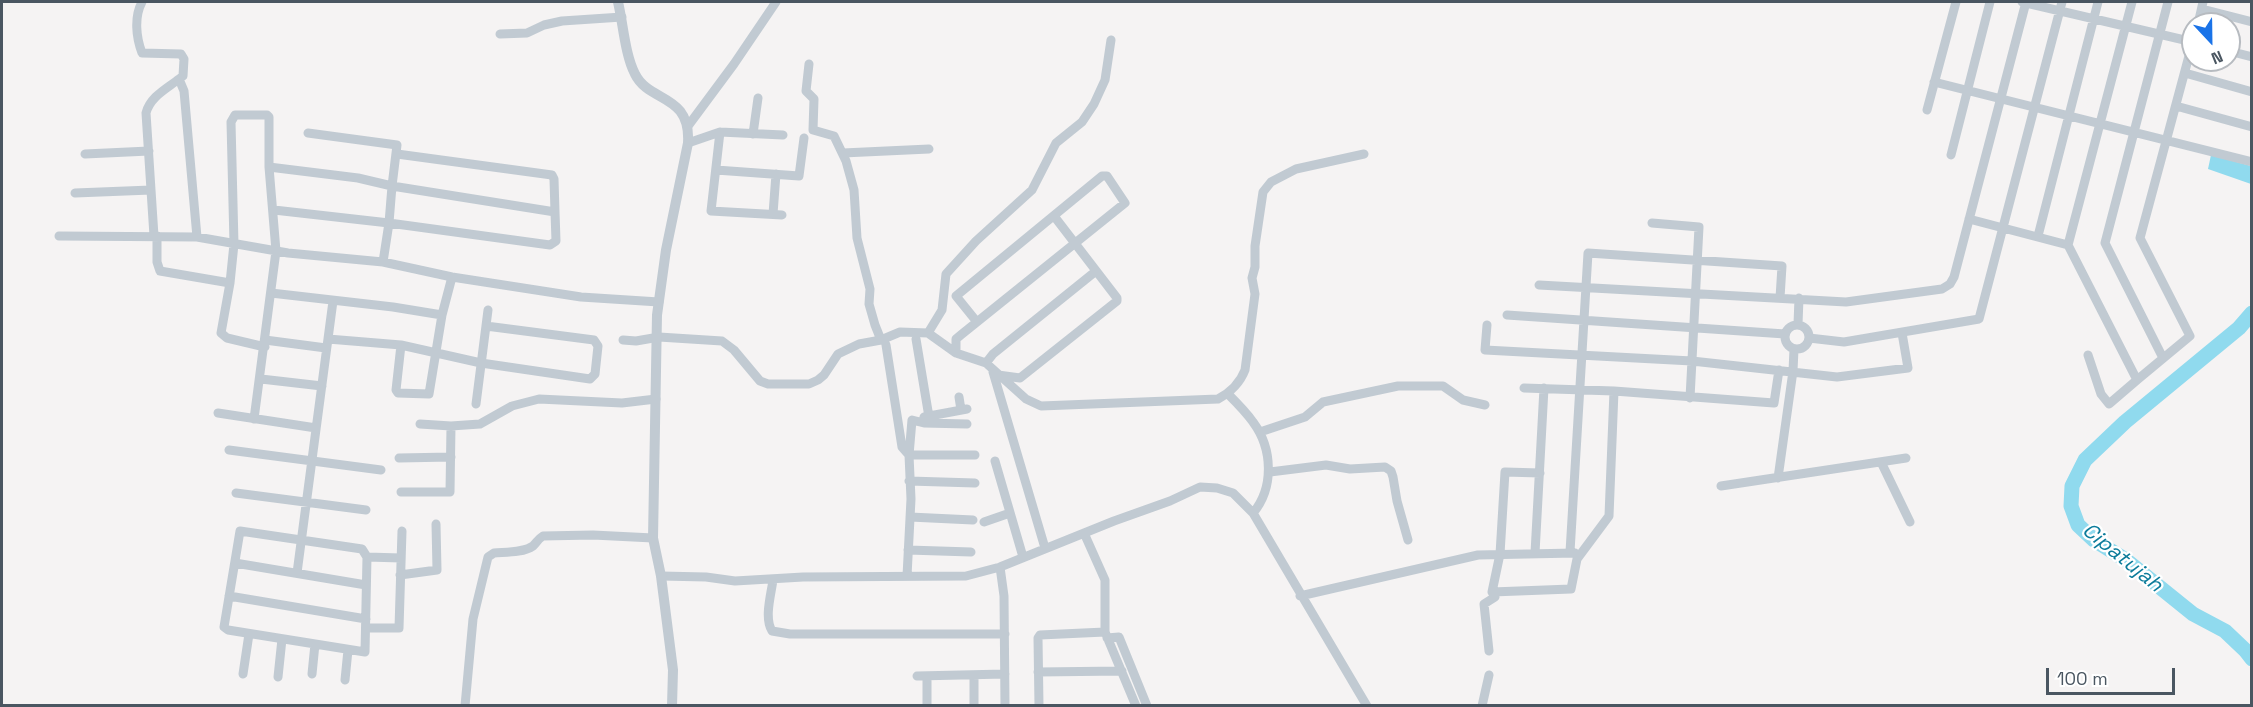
<!DOCTYPE html>
<html>
<head>
<meta charset="utf-8">
<style>
	body { margin:0 }
	#map { position:relative; width:2253px; height:707px; overflow:hidden; background:#f5f3f3; font-family:"Space Grotesk",sans-serif }
	canvas { display:block }
	.frame { position:absolute; inset:0; border:3px solid #4a5661; pointer-events:none }
	.north { position:absolute; left:2181px; top:12px; width:60px; height:60px; box-sizing:border-box; background:#fff; border:2px solid #b7bbc0; border-radius:50%; rotate:158deg; font-size:16px; font-weight:700; line-height:24px; text-align:center; color:#4a5661 }
	.north::after { content:''; display:block; margin:auto; width:21px; height:27px; background:#1a73e8; clip-path:polygon(50% 0,100% 100%,50% 72%,0 100%) }
	.scale { position:absolute; left:2046px; top:668px; width:129px; height:27px; box-sizing:border-box; border:3px solid #4a5661; border-top:0; padding-left:8px; font-size:18px; line-height:21px; white-space:nowrap; color:#4a5661; -webkit-text-stroke:4px #fff; paint-order:stroke }
</style>
</head>
<body>
<div id="map">
<canvas width="2253" height="707"></canvas>
<div class="frame"></div>
<div class="north">N</div>
<div class="scale">100 m</div>
</div>
<script>
const ctx = document.querySelector('canvas').getContext('2d');
ctx.lineJoin = 'round';
function fill(path, color) { ctx.fillStyle = color; ctx.fill(path, 'evenodd'); }
function stroke(path, color, width, dash) { ctx.strokeStyle = color; ctx.lineWidth = width; ctx.lineCap = dash ? 'butt' : 'round'; ctx.setLineDash(dash || []); ctx.stroke(path); }
function label(font, color, halo, rows, align = 'center') {
  ctx.font = font + ' "Space Grotesk",sans-serif'; ctx.lineWidth = 4.5; ctx.setLineDash([]); ctx.textBaseline = 'middle'; ctx.strokeStyle = halo; ctx.fillStyle = color; for (const [text, x, y, turn = 0] of rows) {
    ctx.save(); ctx.translate(x, y); ctx.rotate((+turn || 0) * Math.PI / 180); ctx.textAlign = isNaN(turn) ? turn : align; if (halo) ctx.strokeText(text, 0, 0); ctx.fillText(text, 0, 0); ctx.restore();
  }
}
const water = new Path2D(`
	M 2211,155 L 2251,166 L 2251,184 L 2208,169 Z`);
const river = new Path2D(`
	M 2252,313 L 2239,328 L 2125,422 L 2085,460 L 2072,486 L 2071,506 L 2078,525 L 2094,540 L 2126,560 L 2193,614 L 2225,631 L 2245,650 L 2252,659`);
const minor = new Path2D(`
	M 142,2 C 134,17 136,37 142,53 L 181,54 L 184,59 L 183,76 L 179,79 L 184,91 L 197,237
	M 2022,2 L 2193,42
	M 2202,9 L 2252,22
	M 2198,24 L 2203,2
	M 500,34 L 527,33 L 544,25 L 562,21 L 622,17
	M 2229,51 L 2252,57
	M 809,64 L 806,91 L 814,99 L 813,130 L 834,136 L 846,161 L 854,190 L 857,238 L 870,289 L 869,304 L 875,325 L 881,340
	M 2185,73 L 2252,92
	M 1934,82 L 2252,162
	M 2176,106 L 2252,127
	M 1927,110 L 1956,2
	M 688,126 L 734,64 L 776,2
	M 720,132 L 711,211 L 782,215
	M 753,134 L 758,98
	M 688,143 L 720,132 L 783,135
	M 843,153 L 929,149
	M 85,154 L 149,151
	M 397,154 L 552,175 L 554,179 L 555,212
	M 1951,155 L 1990,2
	M 269,167 L 358,178 L 392,186 L 397,145 L 308,133
	M 716,170 L 799,176 L 804,138
	M 392,186 L 555,212 L 556,241 L 550,245 L 389,223 Z
	M 75,193 L 151,190
	M 274,210 L 389,223 L 383,262
	M 773,214 L 776,174
	M 1969,219 L 2068,245
	M 1652,223 L 1699,227 L 1690,398
	M 59,236 L 197,237 L 288,253 L 383,262 L 452,277 L 581,297 L 659,302
	M 154,236 L 146,113 C 150,97 166,89 179,79
	M 157,236 L 157,262 L 160,271 L 230,283
	M 2038,236 L 2098,2
	M 1539,285 L 1846,302 L 1942,289 L 1950,284 L 1954,277 L 2026,2
	M 271,293 L 393,307 L 442,315
	M 1507,315 L 1785,334
	M 1798,324 L 1799,298
	M1785 337a12 12 0 1 1 24 0a12 12 0 1 1-24 0Z
	M 1487,325 L 1485,350 L 1692,361 L 1837,377 L 1908,368 L 1902,333
	M 928,333 L 942,310 L 946,274 L 976,241 L 1032,190 L 1056,143 L 1082,122 L 1094,104 L 1105,80 L 1111,40
	M 1809,338 L 1844,342 L 1979,319 L 2062,2
	M 328,339 L 401,345 L 481,363 L 590,379 L 595,374 L 598,346 L 594,340 L 486,326
	M 916,339 L 929,417
	M 265,340 L 326,348
	M 623,340 L 636,341 L 659,337 L 722,341 L 734,350 L 760,381 L 768,384 L 809,384 L 818,380 L 824,375 L 838,354 L 859,344 L 881,340 L 900,332 L 928,333 L 956,353 L 986,363 L 1026,399 L 1041,406 L 1218,399 C 1231,392 1240,383 1245,370 L 1255,294 L 1252,278 L 1255,267 L 1255,246 L 1263,192 L 1271,182 L 1296,169 L 1364,154
	M 401,345 L 396,390 L 398,393 L 429,394 L 442,315 L 452,277
	M 886,345 L 902,447 L 909,455 L 911,499 L 907,576
	M 956,353 L 956,339 L 962,334 L 1125,203 L 1107,176 L 1102,176 L 956,296 L 977,322
	M 2088,355 L 2101,394 L 2109,404 L 2137,380 L 2068,245 L 2132,2
	M 2163,358 L 2105,243 L 2168,2
	M 986,363 L 993,354 L 1096,271
	M 993,372 L 1045,548
	M 998,375 L 1020,378 L 1117,301 L 1117,298 L 1054,216
	M 261,379 L 322,386
	M 2137,380 L 2190,336 L 2140,238 L 2193,41
	M 1524,388 L 1614,391 L 1774,403 L 1779,370
	M 1228,394 C 1237,403 1246,412 1253,422 C 1273,449 1274,488 1253,513
	M 959,397 L 961,410
	M 476,404 L 488,310
	M 218,413 L 316,428
	M 924,417 L 967,409
	M 254,419 L 276,251 L 269,167 L 269,117 L 267,115 L 235,115 L 231,122 L 234,244 L 230,283 L 221,333 L 227,338 L 265,347
	M 420,424 L 451,426 L 480,424 L 512,406 L 539,399 L 622,403 L 656,399
	M 967,424 L 924,423 L 912,420 L 909,455 L 975,455
	M 1260,432 L 1305,417 L 1323,402 L 1398,386 L 1443,386 L 1463,400 L 1485,405
	M 229,450 L 381,470
	M 399,458 L 451,457
	M 995,461 L 1023,557
	M 1881,462 L 1910,522
	M 1270,472 L 1326,465 L 1350,469 L 1385,467 L 1391,471 L 1393,477 L 1397,501 L 1408,540
	M 1778,478 L 1793,371 L 1794,349
	M 909,481 L 975,483
	M 1721,486 L 1906,458
	M 401,492 L 450,492 L 451,426
	M 236,493 L 366,510
	M 910,517 L 973,520
	M 984,522 L 1010,513
	M 240,531 L 362,549 L 367,557 L 365,652 L 228,630 L 224,627 Z
	M 1084,533 L 1105,580 L 1105,632 L 1136,706
	M 908,550 L 971,552
	M 1570,552 L 1588,253 L 1782,266 L 1780,298
	M 1535,553 L 1544,388
	M 367,557 L 401,558
	M 235,563 L 366,585
	M 1000,567 L 1004,596 L 1005,706
	M 297,573 L 333,301
	M 400,575 L 437,570 L 436,524
	M 661,576 L 706,577 L 735,581 L 803,577 L 966,576 L 1000,567 L 1114,521 L 1170,501 L 1200,487 L 1217,488 L 1233,493 L 1253,513 L 1367,706
	M 773,580 C 771,595 764,618 772,631 L 790,634 L 1005,634
	M 1492,592 L 1571,589 L 1577,559 L 1609,516 L 1614,391
	M 229,596 L 366,619
	M 1300,596 L 1478,555 L 1575,553
	M 366,628 L 399,628 L 402,531
	M 1107,638 L 1119,637 L 1147,706
	M 1489,651 L 1484,604 L 1495,597 L 1492,592 L 1500,554 L 1505,472 L 1540,473
	M 1038,672 L 1122,671
	M 243,674 L 249,634
	M 312,674 L 315,644
	M 974,675 L 974,706
	M 917,676 L 1005,674
	M 927,676 L 927,706
	M 278,677 L 282,639
	M 345,680 L 348,650
	M 465,706 L 473,619 L 488,557 L 494,553 C 505,552 523,553 533,546 C 537,542 538,539 543,536 L 593,535 L 653,538
	M 1039,706 L 1038,638 L 1040,635 L 1105,632
	M 1482,706 L 1489,675`);
const tertiary = new Path2D(`
	M 618,2 C 623,23 625,55 635,74 C 649,103 691,93 688,143 L 666,250 L 657,315 L 653,538 L 661,576 L 673,670 L 672,706`);
const waterNames = [
	["Cipatujah",2122,558,39]
];
fill(water, '#90daee');
stroke(river, '#90daee', 15);
stroke(minor, '#c1cad2', 9);
stroke(tertiary, '#c1cad2', 10);
label('italic 21px', '#0c7c9b', '#fff', waterNames);
</script>
</body>
</html>
